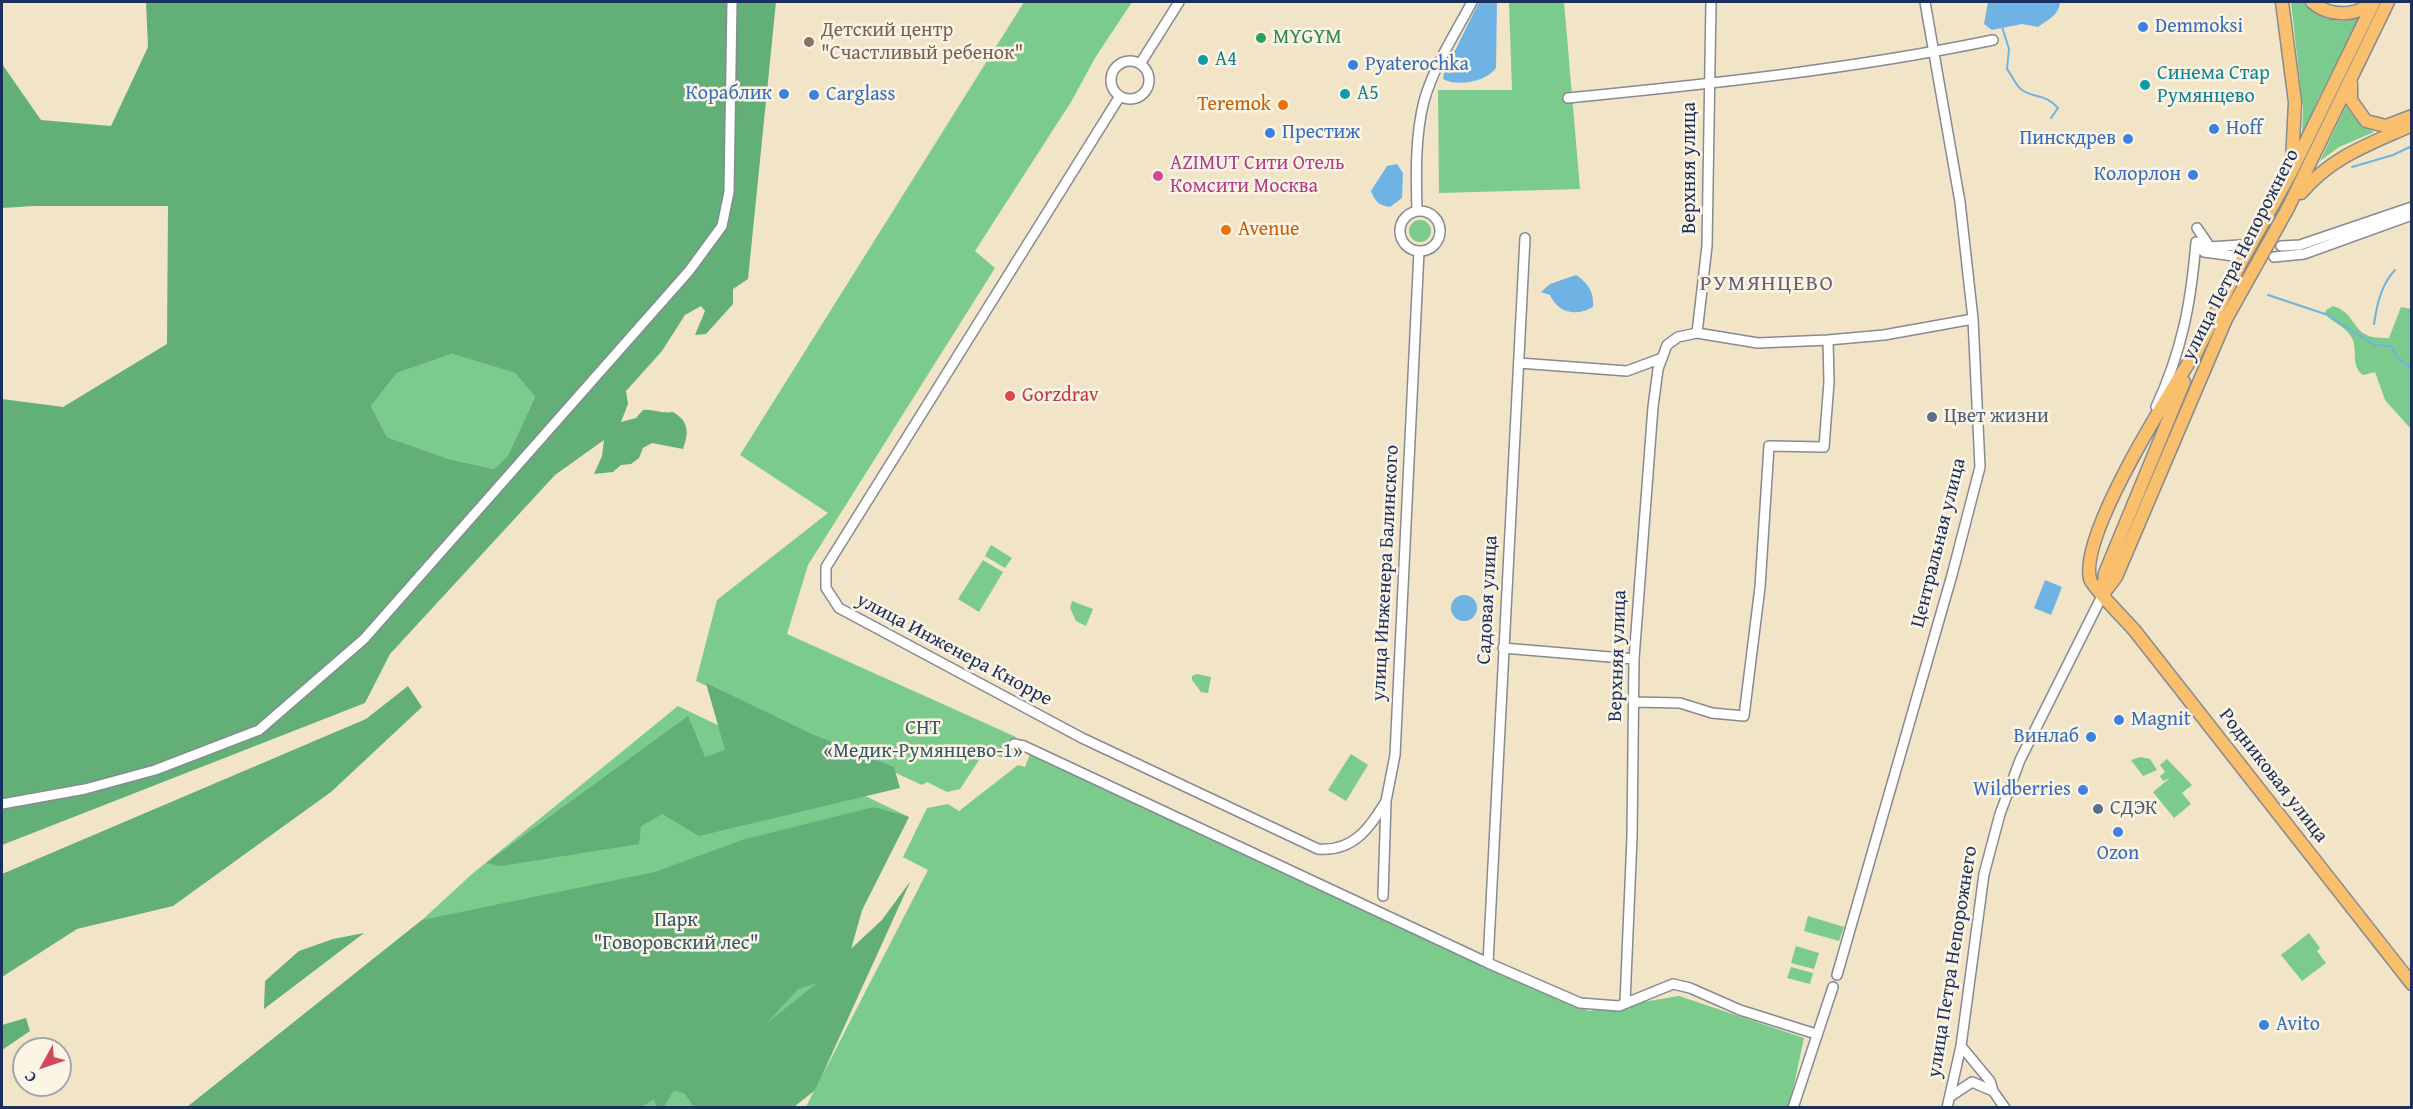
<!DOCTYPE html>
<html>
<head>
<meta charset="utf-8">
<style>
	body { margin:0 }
	#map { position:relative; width:2413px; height:1109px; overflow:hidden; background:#f2e4c7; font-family:"Gentium Book Plus",serif }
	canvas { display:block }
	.frame { position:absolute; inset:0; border:3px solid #1b2f5e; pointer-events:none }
	.north { position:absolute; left:12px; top:1037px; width:60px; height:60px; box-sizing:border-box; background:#fcf5e5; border:2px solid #a2a6af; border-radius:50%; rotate:230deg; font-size:16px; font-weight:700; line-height:24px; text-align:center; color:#1b2f5e }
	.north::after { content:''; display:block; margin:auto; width:21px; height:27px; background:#d1495b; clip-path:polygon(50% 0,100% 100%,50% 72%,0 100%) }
</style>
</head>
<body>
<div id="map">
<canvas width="2413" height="1109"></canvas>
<div class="frame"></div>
<div class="north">С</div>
</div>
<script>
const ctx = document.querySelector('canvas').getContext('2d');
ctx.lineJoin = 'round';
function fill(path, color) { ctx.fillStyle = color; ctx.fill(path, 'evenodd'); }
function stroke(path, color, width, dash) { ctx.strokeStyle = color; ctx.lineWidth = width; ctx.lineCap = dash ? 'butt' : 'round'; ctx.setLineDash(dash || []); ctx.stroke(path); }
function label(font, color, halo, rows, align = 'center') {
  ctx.font = font + ' "Gentium Book Plus",serif'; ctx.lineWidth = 5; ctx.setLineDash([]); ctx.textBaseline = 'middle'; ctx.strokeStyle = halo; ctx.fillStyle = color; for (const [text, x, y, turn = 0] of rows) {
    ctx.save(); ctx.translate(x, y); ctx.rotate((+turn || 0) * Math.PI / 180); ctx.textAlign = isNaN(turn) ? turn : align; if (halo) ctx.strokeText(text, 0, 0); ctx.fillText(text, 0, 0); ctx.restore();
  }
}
const green = new Path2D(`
	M 1024,2 L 1132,2 L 1095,58 L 1071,102 L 975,251 L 995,268 L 808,565 L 787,634 L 1016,737 L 1008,760 L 985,751 L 960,789 L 947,792 L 927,782 L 922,785 L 696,681 L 717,600 L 828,513 L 740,455 Z
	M 1509,2 L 1564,2 L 1580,189 L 1439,193 L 1438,90 L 1512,90 Z
	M 2291,2 L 2305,2 C 2319,17 2339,26 2359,18 L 2318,99 L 2302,138 L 2303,108 Z
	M 2346,106 L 2357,121 L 2374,132 L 2339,147 L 2320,161 Z
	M1409 231a11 11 0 1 1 22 0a11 11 0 1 1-22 0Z
	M 2333,306 C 2361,315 2348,340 2389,338 L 2401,307 L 2411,309 L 2411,429 L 2385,400 L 2375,372 L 2363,375 C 2349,365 2360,348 2350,335 C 2344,326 2332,322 2325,314 L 2326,310 Z
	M 452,354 L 515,373 L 535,397 L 508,455 L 494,469 L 449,459 L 387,437 L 371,406 L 397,373 Z
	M 991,545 L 1012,558 L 1005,568 L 985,556 Z
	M 983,560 L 1003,572 L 979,612 L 958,599 Z
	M 1072,601 L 1093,609 L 1086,626 L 1076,621 L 1070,608 Z
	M 1197,674 L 1211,677 L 1208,693 L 1201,692 L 1192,680 L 1192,676 Z
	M 678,706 L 909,817 L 862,910 L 851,949 L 882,920 L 910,882 L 822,1076 L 928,870 L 903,857 L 927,808 L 948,804 L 959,811 L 1018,765 L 1025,767 L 1030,754 L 1516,981 L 1589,1011 L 1679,996 L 1804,1038 L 1789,1108 L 806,1107 L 814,1091 L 793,1108 L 187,1108 L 422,920 L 472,874 Z
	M 1351,754 L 1368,765 L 1346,801 L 1328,790 Z
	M 2140,757 L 2150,759 L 2157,770 L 2143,776 L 2131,760 Z
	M 2167,759 L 2192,785 L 2182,793 L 2191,804 L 2174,818 L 2153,792 L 2170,778 L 2163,781 L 2160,776 L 2165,772 L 2160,765 Z
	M 1808,916 L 1844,927 L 1839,941 L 1804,931 Z
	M 2309,933 L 2320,948 L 2317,951 L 2326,963 L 2302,981 L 2281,955 Z
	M 1796,946 L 1819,953 L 1814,969 L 1791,963 Z
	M 1791,967 L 1813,973 L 1810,984 L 1787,978 Z`);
const forest = new Path2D(`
	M 146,2 L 776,2 L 748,279 L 733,289 L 733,304 L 706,334 L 695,335 L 705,311 L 701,306 L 685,315 L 662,351 L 626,391 L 628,404 L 621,422 L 636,418 L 643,410 C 654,409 661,414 673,412 C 689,421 689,433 683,449 L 652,443 L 643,448 L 639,458 L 631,464 L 621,465 L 613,472 L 594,474 L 602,456 L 604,440 L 555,475 L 390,654 L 365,703 L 2,845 L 2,399 L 63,407 L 167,344 L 168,206 L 34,206 L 2,208 L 2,64 L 41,120 L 111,126 L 148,47 ZM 452,354 L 515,373 L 535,397 L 508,455 L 494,469 L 449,459 L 387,437 L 371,406 L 397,373 Z
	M 706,683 L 814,735 L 894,767 L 900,788 L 699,836 L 662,814 L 641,826 L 639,844 L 501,866 L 486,863 L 688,716 L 705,757 L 725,750 Z
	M 408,686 L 422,707 L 331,792 L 173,906 L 77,929 L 2,977 L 2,874 L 366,719 Z
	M 874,807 L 909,817 L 862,910 L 851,949 L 882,920 L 910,882 L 815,1090 L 793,1107 L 694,1107 L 685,1094 L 674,1090 L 663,1108 L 656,1107 L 654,1099 L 640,1108 L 187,1107 L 422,920 L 655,872 L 742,840 ZM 817,983 L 767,1023 L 798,989 Z
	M 364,933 L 264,1009 L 265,981 L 299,951 L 333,939 Z
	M 26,1018 L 30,1031 L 2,1050 L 2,1025 Z`);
const water = new Path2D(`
	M 1479,2 L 1497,2 L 1496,68 C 1486,82 1458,87 1443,79 L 1444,73 Z
	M 1988,2 L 2060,2 C 2059,15 2049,19 2038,27 L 2022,24 L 1992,30 L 1984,24 Z
	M 1397,164 L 1403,173 L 1402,198 L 1390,207 C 1379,205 1375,202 1371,191 L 1387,166 Z
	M 1576,275 C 1589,284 1594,292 1593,307 C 1576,317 1558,313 1550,295 L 1541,292 L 1550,284 Z
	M 2045,580 L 2062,587 L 2051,615 L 2034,608 Z
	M1451 608a13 13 0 1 1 26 0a13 13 0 1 1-26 0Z`);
const stream = new Path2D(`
	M 2002,27 L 2009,49 L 2007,69 C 2012,75 2016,86 2022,90 C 2035,99 2045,93 2058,108 L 2051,118
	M 2352,167 L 2393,155 L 2412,146
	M 2268,295 L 2328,315 L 2374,345 L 2391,346 L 2397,357 L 2412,369
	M 2374,324 C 2377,304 2381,285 2395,270`);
const minor = new Path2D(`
	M1111 80a19 19 0 1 1 38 0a19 19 0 1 1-38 0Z
	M 1140,64 L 1179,2
	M 1120,96 L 826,567 L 826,588 L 839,608 L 1082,738 L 1318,849 C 1353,852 1370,828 1386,801
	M 1568,98 C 1710,84 1853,69 1993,40
	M 1417,211 C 1416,176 1415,136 1424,101 C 1434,66 1455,34 1472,2
	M1400 231a20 20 0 1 1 40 0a20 20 0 1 1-40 0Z
	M 2197,228 L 2210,247 L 2240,245
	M 2196,242 L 2204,252 L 2234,256
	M 2281,246 L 2300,245 L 2412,207
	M 2274,257 L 2304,254 L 2412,215
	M 1697,333 L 1758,343 L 1828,340 L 1884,335 L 1973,319
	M 1519,363 L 1627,371 L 1662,358
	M 2156,407 C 2182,351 2191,303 2196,242
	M 1503,648 L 1634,659
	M 1634,702 L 1680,703 L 1712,713 L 1744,716 L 1760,587 L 1769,446 L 1824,447 L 1829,382 L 1828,340
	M 1014,744 L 1024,746 L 1488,963 L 1580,1003 L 1619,1006 L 1673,984 L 1690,988 L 1740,1010 L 1816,1034
	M 2,804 L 85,789 L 155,770 L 259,730 L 364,639 L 689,271 L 722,226 L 729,192 L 732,2
	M 1383,896 L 1386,801 L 1395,755 L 1419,251
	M 1488,963 L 1525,238
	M 1837,975 L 1952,575 L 1980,467 L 1973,319 L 1960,202 L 1925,2
	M 1625,1003 L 1632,837 L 1634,659 L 1653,407 L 1658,369 L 1667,345 L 1678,337 L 1697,333 L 1707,246 L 1711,2
	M 1961,1046 L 1990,1081 L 1993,1091
	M 1951,1096 L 1972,1082 L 1993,1091 L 2005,1108
	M 1793,1108 L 1833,987
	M 1947,1108 L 1961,1046 L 1984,874 L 2000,814 L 2020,760 L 2103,594`);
const major = new Path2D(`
	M 2282,2 L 2295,102 L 2292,162
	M 2312,2 C 2328,16 2356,18 2371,2
	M 2351,83 L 2351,100 L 2366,121 L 2386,126 L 2412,116
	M 2301,193 C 2333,156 2368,145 2412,125
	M 2198,348 C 2171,391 2079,534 2090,579 C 2091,585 2128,623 2135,631 L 2412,984
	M 2195,355 L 2240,264 L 2291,172 L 2374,2
	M 2103,592 L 2105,573 L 2184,382
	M 2103,594 L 2116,577 L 2226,319 L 2288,208 L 2388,2`);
const markers = [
	[2143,27,6,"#3f7fe0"],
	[1261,38,6,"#2e9e5b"],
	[809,42,6,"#8d6e63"],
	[1203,60,6,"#0f9aa8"],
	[1353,65,6,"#3f7fe0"],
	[2145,85,6,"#0f9aa8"],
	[784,94,6,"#3f7fe0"],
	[1345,94,6,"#0f9aa8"],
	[814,95,6,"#3f7fe0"],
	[1283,105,6,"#e8710a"],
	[2214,129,6,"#3f7fe0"],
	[1270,133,6,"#3f7fe0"],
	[2128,139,6,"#3f7fe0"],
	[2193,175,6,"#3f7fe0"],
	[1158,176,6,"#d1479c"],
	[1226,230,6,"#e8710a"],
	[1010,396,6,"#e0444e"],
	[1932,417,6,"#5c6f8a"],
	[2119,720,6,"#3f7fe0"],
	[2091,737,6,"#3f7fe0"],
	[2083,790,6,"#3f7fe0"],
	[2098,809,6,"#5c6f8a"],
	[2118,832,6,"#3f7fe0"],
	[2264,1025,6,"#3f7fe0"]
];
const shopNames = [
	["Demmoksi",2155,27],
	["Pyaterochka",1365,65],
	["Кораблик",772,94,"right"],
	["Carglass",826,95],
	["Hoff",2226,129],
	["Престиж",1282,133],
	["Пинскдрев",2116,139,"right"],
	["Колорлон",2181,175,"right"],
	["Magnit",2131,720],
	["Винлаб",2079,737,"right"],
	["Wildberries",2071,790,"right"],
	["Ozon",2118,854,"center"],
	["Avito",2276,1025]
];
const educationNames = [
	["Детский центр",821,31],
	["\"Счастливый ребенок\"",821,54]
];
const leisureNames = [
	["MYGYM",1273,38]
];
const cultureNames = [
	["А4",1215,60],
	["Синема Стар",2157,74],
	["Румянцево",2157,97],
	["А5",1357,94]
];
const foodNames = [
	["Teremok",1271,105],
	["Avenue",1238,230,"left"]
];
const hotelNames = [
	["AZIMUT Сити Отель",1170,164],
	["Комсити Москва",1170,187]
];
const streetNames = [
	["Верхняя улица",1690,168,-90],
	["улица Петра Непорожнего",2241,255,-63],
	["Центральная улица",1939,543,-76],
	["улица Инженера Балинского",1386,573,-87],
	["Садовая улица",1488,600,-87],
	["улица Инженера Кнорре",954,650,28],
	["Верхняя улица",1618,656,-88],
	["Родниковая улица",2273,776,52],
	["улица Петра Непорожнего",1953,962,-81]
];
const healthNames = [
	["Gorzdrav",1022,396]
];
const serviceNames = [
	["Цвет жизни",1944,417],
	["СДЭК",2110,809]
];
const parkNames = [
	["СНТ",923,729],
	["«Медик-Румянцево-1»",923,752],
	["Парк",676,921],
	["\"Говоровский лес\"",676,944]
];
const quarterNames = [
	["РУМЯНЦЕВО",1767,284]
];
fill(green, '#7acb8c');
fill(forest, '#63af78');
fill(water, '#6eb3e4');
stroke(stream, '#6eb3e4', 2);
stroke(minor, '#868a92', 12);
stroke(major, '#868a92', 15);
stroke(minor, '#fff', 9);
stroke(major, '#f9bf6c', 12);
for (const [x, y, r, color] of markers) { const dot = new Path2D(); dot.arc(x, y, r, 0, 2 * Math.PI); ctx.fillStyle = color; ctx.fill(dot); stroke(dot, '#fcf5e5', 2); }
label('20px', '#366cbe', '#fcf5e5', shopNames, 'left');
label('20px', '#785e54', '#fcf5e5', educationNames, 'left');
label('20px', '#27864d', '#fcf5e5', leisureNames, 'left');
label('20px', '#0d838f', '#fcf5e5', cultureNames, 'left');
label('20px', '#c56008', '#fcf5e5', foodNames, 'right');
label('20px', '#b23c85', '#fcf5e5', hotelNames, 'left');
label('20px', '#1b2f5e', '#fcf5e5', streetNames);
label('20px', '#be3a42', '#fcf5e5', healthNames, 'left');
label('20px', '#4e5e75', '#fcf5e5', serviceNames, 'left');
label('20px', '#33566a', '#fcf5e5', parkNames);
ctx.letterSpacing = '1.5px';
label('22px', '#685c74', '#fcf5e5', quarterNames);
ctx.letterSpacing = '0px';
</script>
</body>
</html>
